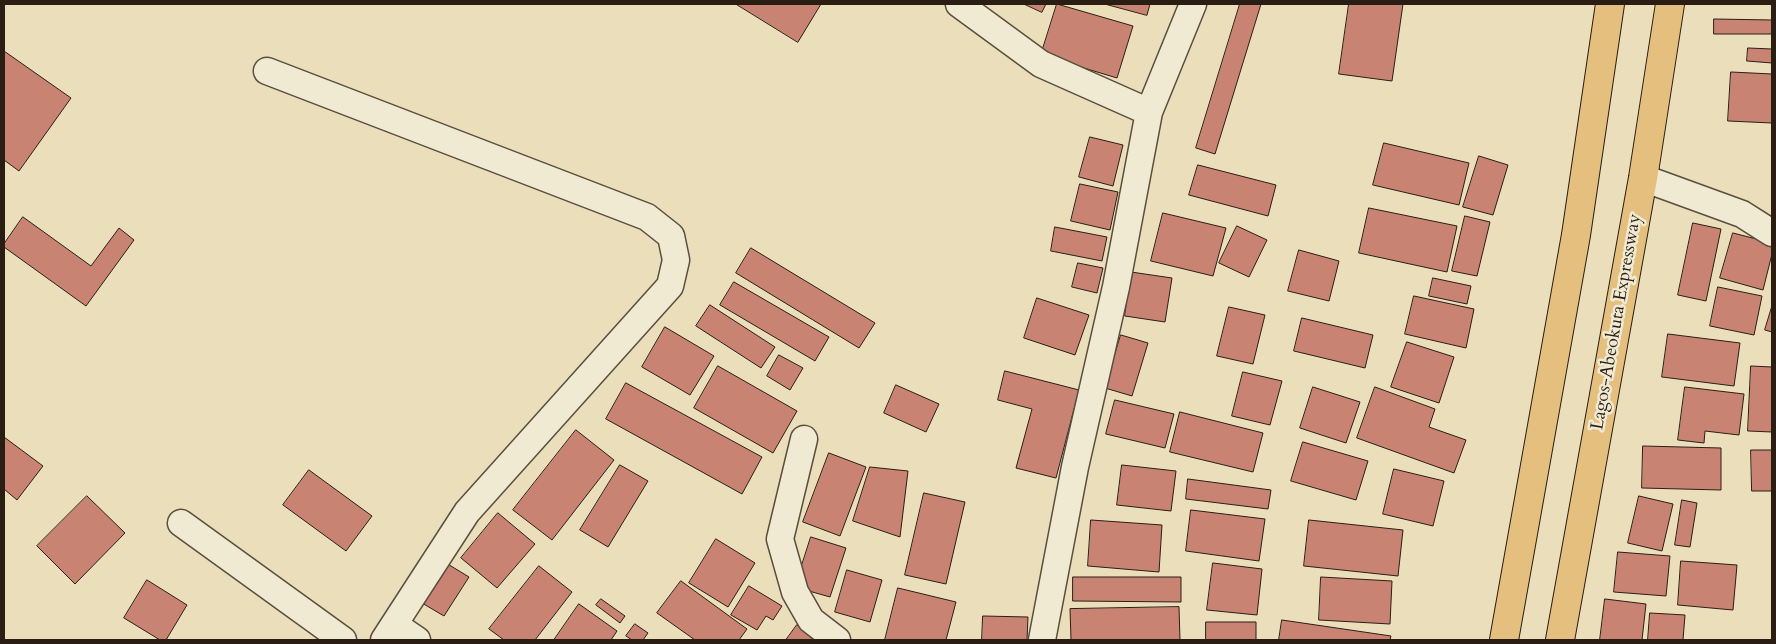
<!DOCTYPE html>
<html>
<head>
<meta charset="utf-8">
<style>
	body { margin:0 }
	#map { position:relative; width:1776px; height:644px; overflow:hidden; background:#eadebb; font-family:Cardo,serif }
	canvas { display:block }
	.frame { position:absolute; inset:0; border:5px solid #2a1e14; pointer-events:none }
</style>
</head>
<body>
<div id="map">
<canvas width="1776" height="644"></canvas>
<div class="frame"></div>
</div>
<script>
const ctx = document.querySelector('canvas').getContext('2d');
ctx.lineJoin = 'round';
function fill(path, color) { ctx.fillStyle = color; ctx.fill(path, 'evenodd'); }
function stroke(path, color, width, dash) { ctx.strokeStyle = color; ctx.lineWidth = width; ctx.lineCap = dash ? 'butt' : 'round'; ctx.setLineDash(dash || []); ctx.stroke(path); }
function label(font, color, halo, rows, align = 'center') {
  ctx.font = font + ' Cardo,serif'; ctx.lineWidth = 5; ctx.setLineDash([]); ctx.textBaseline = 'middle'; ctx.strokeStyle = halo; ctx.fillStyle = color; for (const [text, x, y, turn = 0] of rows) {
    ctx.save(); ctx.translate(x, y); ctx.rotate((+turn || 0) * Math.PI / 180); ctx.textAlign = isNaN(turn) ? turn : align; if (halo) ctx.strokeText(text, 0, 0); ctx.fillText(text, 0, 0); ctx.restore();
  }
}
const building = new Path2D(`
	M 736,4 L 821,4 L 798,42 Z
	M 1024,4 L 1046,4 L 1042,12 Z
	M 1057,4 L 1133,26 L 1117,78 L 1041,55 Z
	M 1105,4 L 1150,4 L 1147,15 Z
	M 1240,4 L 1261,4 L 1215,154 L 1196,148 Z
	M 1349,4 L 1403,4 L 1392,81 L 1339,74 Z
	M 1714,19 L 1772,20 L 1772,34 L 1714,34 Z
	M 1748,48 L 1772,49 L 1772,63 L 1747,61 Z
	M 4,51 L 71,98 L 19,171 L 4,160 Z
	M 1731,72 L 1772,74 L 1772,123 L 1728,121 Z
	M 1090,137 L 1123,145 L 1113,186 L 1079,177 Z
	M 1384,143 L 1469,163 L 1459,205 L 1373,185 Z
	M 1479,156 L 1508,165 L 1493,215 L 1463,207 Z
	M 1198,165 L 1276,185 L 1268,216 L 1189,195 Z
	M 1080,184 L 1118,192 L 1110,230 L 1071,221 Z
	M 1369,208 L 1457,226 L 1447,272 L 1359,253 Z
	M 1163,213 L 1226,228 L 1213,276 L 1151,261 Z
	M 1465,216 L 1490,222 L 1477,276 L 1452,271 Z
	M 23,217 L 91,266 L 119,228 L 134,240 L 86,306 L 4,247 L 4,244 Z
	M 1693,223 L 1721,229 L 1706,301 L 1678,295 Z
	M 1237,226 L 1267,240 L 1249,277 L 1219,263 Z
	M 1055,227 L 1107,237 L 1102,261 L 1051,251 Z
	M 1733,233 L 1772,243 L 1772,254 L 1763,290 L 1720,278 Z
	M 751,248 L 875,323 L 859,348 L 736,273 Z
	M 1299,250 L 1339,261 L 1329,301 L 1288,291 Z
	M 1078,263 L 1103,268 L 1097,293 L 1072,287 Z
	M 1131,272 L 1172,278 L 1165,322 L 1125,316 Z
	M 1433,278 L 1471,286 L 1467,304 L 1429,296 Z
	M 734,282 L 829,337 L 815,361 L 720,305 Z
	M 1718,287 L 1762,296 L 1754,335 L 1710,326 Z
	M 1414,296 L 1474,309 L 1466,348 L 1405,334 Z
	M 1037,298 L 1089,315 L 1075,355 L 1024,338 Z
	M 710,305 L 775,347 L 761,368 L 696,326 Z
	M 1772,306 L 1772,332 L 1765,330 Z
	M 1229,307 L 1265,315 L 1253,364 L 1217,356 Z
	M 1302,318 L 1373,335 L 1365,368 L 1294,351 Z
	M 665,327 L 714,356 L 690,395 L 642,367 Z
	M 1668,334 L 1740,343 L 1734,386 L 1662,377 Z
	M 1121,335 L 1148,343 L 1132,396 L 1105,388 Z
	M 1407,342 L 1454,357 L 1439,403 L 1391,387 Z
	M 779,355 L 803,368 L 790,390 L 767,376 Z
	M 718,366 L 797,411 L 773,453 L 694,408 Z
	M 1751,366 L 1772,367 L 1772,432 L 1748,431 Z
	M 1005,371 L 1079,390 L 1056,478 L 1016,468 L 1032,409 L 998,400 Z
	M 1243,372 L 1282,381 L 1270,425 L 1232,416 Z
	M 626,383 L 762,457 L 742,494 L 606,419 Z
	M 896,385 L 939,404 L 926,432 L 884,413 Z
	M 1313,387 L 1360,402 L 1346,443 L 1300,428 Z
	M 1375,387 L 1435,409 L 1429,427 L 1466,440 L 1454,473 L 1357,438 Z
	M 1685,387 L 1744,394 L 1739,435 L 1705,431 L 1704,443 L 1678,440 Z
	M 1115,400 L 1174,414 L 1165,448 L 1106,434 Z
	M 1180,412 L 1263,433 L 1253,472 L 1170,452 Z
	M 576,430 L 614,460 L 552,540 L 513,510 Z
	M 4,437 L 43,466 L 17,500 L 4,489 Z
	M 1303,442 L 1368,461 L 1356,500 L 1291,481 Z
	M 1643,446 L 1721,448 L 1721,490 L 1642,488 Z
	M 1751,450 L 1772,450 L 1772,491 L 1752,491 Z
	M 829,453 L 866,467 L 840,536 L 803,522 Z
	M 620,465 L 648,481 L 608,547 L 580,530 Z
	M 1122,465 L 1176,471 L 1171,511 L 1117,505 Z
	M 870,467 L 908,471 L 900,537 L 853,521 Z
	M 1394,469 L 1444,481 L 1433,526 L 1383,514 Z
	M 309,470 L 372,516 L 346,551 L 283,505 Z
	M 1188,479 L 1271,490 L 1268,509 L 1186,499 Z
	M 924,493 L 965,502 L 946,584 L 905,575 Z
	M 87,496 L 125,533 L 75,584 L 37,546 Z
	M 1639,496 L 1673,504 L 1662,551 L 1628,543 Z
	M 1682,500 L 1697,503 L 1690,547 L 1675,545 Z
	M 1191,510 L 1265,519 L 1259,561 L 1186,551 Z
	M 498,513 L 535,544 L 497,588 L 461,558 Z
	M 1091,520 L 1162,525 L 1159,572 L 1088,566 Z
	M 1309,520 L 1403,530 L 1398,576 L 1304,566 Z
	M 811,537 L 846,548 L 830,597 L 795,587 Z
	M 716,539 L 755,563 L 728,607 L 689,583 Z
	M 1618,552 L 1670,556 L 1666,596 L 1614,592 Z
	M 1681,561 L 1737,565 L 1733,610 L 1678,605 Z
	M 446,563 L 469,577 L 444,616 L 422,603 Z
	M 1213,563 L 1262,569 L 1257,615 L 1207,610 Z
	M 539,566 L 572,592 L 535,640 L 504,640 L 489,629 Z
	M 847,570 L 882,580 L 870,622 L 835,612 Z
	M 1073,577 L 1181,577 L 1181,602 L 1073,601 Z
	M 1321,577 L 1392,581 L 1390,624 L 1319,620 Z
	M 147,580 L 187,605 L 166,640 L 160,640 L 124,618 Z
	M 681,581 L 747,629 L 739,640 L 695,640 L 657,613 Z
	M 749,586 L 782,606 L 773,620 L 766,616 L 757,630 L 731,615 Z
	M 898,588 L 956,602 L 946,640 L 885,640 Z
	M 601,599 L 625,616 L 620,623 L 596,605 Z
	M 1605,599 L 1646,604 L 1642,640 L 1600,640 Z
	M 579,604 L 617,631 L 611,640 L 554,640 Z
	M 1179,607 L 1180,640 L 1071,640 L 1070,609 Z
	M 1650,613 L 1685,615 L 1683,640 L 1648,640 Z
	M 983,616 L 1028,617 L 1027,640 L 982,640 Z
	M 1282,620 L 1391,636 L 1390,640 L 1279,640 Z
	M 1206,622 L 1256,622 L 1256,640 L 1206,640 Z
	M 635,624 L 648,633 L 643,640 L 632,640 L 626,636 Z
	M 797,625 L 816,639 L 815,640 L 786,640 Z`);
const street = new Path2D(`
	M 959,4 L 1041,64 L 1149,112
	M 267,71 L 647,217 L 671,236 L 676,260 L 670,286 L 467,512 L 384,640
	M 1643,178 L 1742,214 L 1772,233
	M 804,439 L 780,539 L 795,592 L 811,620 L 837,640
	M 181,523 L 343,640
	M 395,625 L 417,640
	M 1042,640 L 1075,467 L 1116,287 L 1149,112 L 1193,4`);
const highway = new Path2D(`
	M 1504,640 L 1576,235 L 1610,4
	M 1560,640 L 1643,178 L 1670,4`);
const streetNames = [
	["Lagos-Abeokuta Expressway",1617,322,-80]
];
fill(building, '#c98373');
stroke(building, '#2a1e14', 1);
stroke(street, '#5a4e3e', 29);
stroke(highway, '#2a1e14', 30);
stroke(street, '#f1ead3', 26);
stroke(highway, '#e5bf7e', 28);
label('18px', '#2a1e14', '#f1ead3', streetNames);
</script>
</body>
</html>
